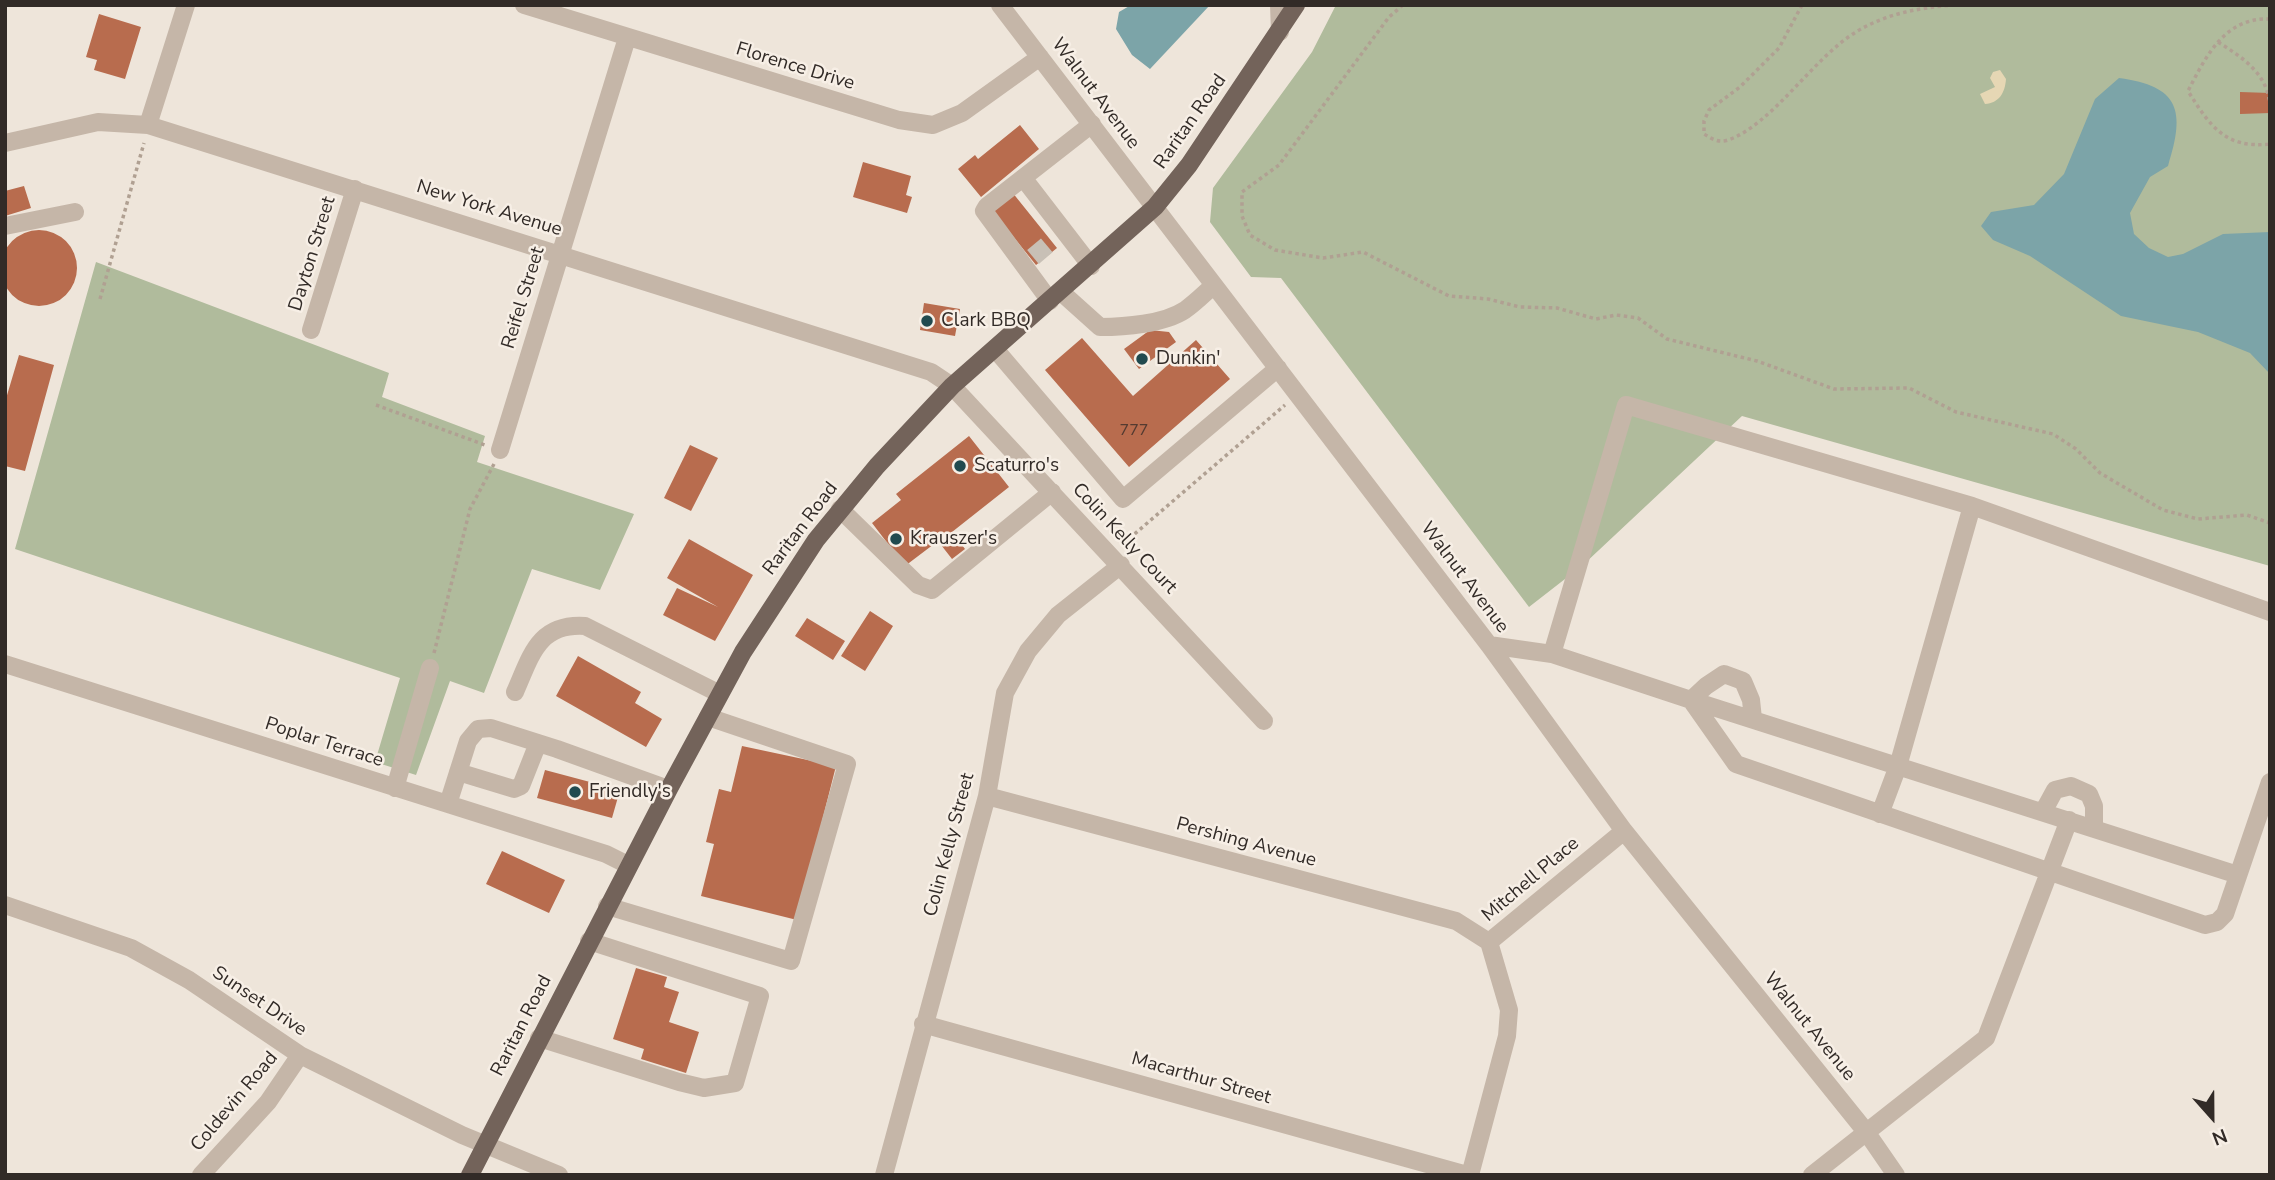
<!DOCTYPE html>
<html>
<head>
<meta charset="utf-8">
<style>
	body { margin:0 }
	#map { position:relative; width:2275px; height:1180px; overflow:hidden; background:#eee5da; font-family:"Nunito Sans",sans-serif }
	canvas { display:block }
	.frame { position:absolute; inset:0; border:7px solid #322b27; pointer-events:none }
	.north { position:absolute; left:2177px; top:1082px; width:70px; height:70px; -webkit-text-stroke:5px #f7efe6; paint-order:stroke; rotate:159deg; font-size:19px; font-weight:700; line-height:28px; text-align:center; color:#322b27 }
	.north::after { content:''; display:block; margin:auto; width:24px; height:32px; background:#322b27; clip-path:polygon(50% 0,100% 100%,50% 72%,0 100%) }
</style>
</head>
<body>
<div id="map">
<canvas width="2275" height="1180"></canvas>
<div class="frame"></div>
<div class="north">N</div>
</div>
<script>
const ctx = document.querySelector('canvas').getContext('2d');
ctx.lineJoin = 'round';
function fill(path, color) { ctx.fillStyle = color; ctx.fill(path, 'evenodd'); }
function stroke(path, color, width, dash) { ctx.strokeStyle = color; ctx.lineWidth = width; ctx.lineCap = dash ? 'butt' : 'round'; ctx.setLineDash(dash || []); ctx.stroke(path); }
function label(font, color, halo, rows, align = 'center') {
  ctx.font = font + ' "Nunito Sans",sans-serif'; ctx.lineWidth = 5; ctx.setLineDash([]); ctx.textBaseline = 'middle'; ctx.strokeStyle = halo; ctx.fillStyle = color; for (const [text, x, y, turn = 0] of rows) {
    ctx.save(); ctx.translate(x, y); ctx.rotate((+turn || 0) * Math.PI / 180); ctx.textAlign = isNaN(turn) ? turn : align; if (halo) ctx.strokeText(text, 0, 0); ctx.fillText(text, 0, 0); ctx.restore();
  }
}
const green = new Path2D(`
	M 1336,5 L 2270,5 L 2270,566 L 1742,416 L 1583,565 L 1529,607 L 1281,278 L 1251,277 L 1210,222 L 1213,188 L 1312,52 Z
	M 96,262 L 389,373 L 382,397 L 485,436 L 477,462 L 634,514 L 600,590 L 532,569 L 484,693 L 450,681 L 416,775 L 375,762 L 400,678 L 15,549 Z`);
const sand = new Path2D(`
	M 2000,70 L 2006,79 C 2005,93 1999,103 1985,104 L 1980,94 L 1995,87 L 1990,78 L 1993,72 Z`);
const water = new Path2D(`
	M 1131,5 L 1210,5 L 1150,69 L 1132,55 L 1116,29 L 1119,12 Z
	M 2119,78 C 2179,86 2186,110 2168,166 L 2150,177 L 2130,213 L 2134,234 L 2149,248 L 2168,257 L 2183,254 L 2223,234 L 2270,232 L 2270,374 L 2250,353 L 2198,332 L 2121,316 L 2030,256 L 1993,240 L 1981,226 L 1991,212 L 2034,205 L 2064,174 L 2095,99 Z`);
const building = new Path2D(`
	M 99,14 L 141,27 L 125,79 L 94,70 L 97,60 L 86,57 Z
	M 2240,92 L 2270,93 L 2270,113 L 2240,114 Z
	M 1020,125 L 1039,149 L 981,197 L 958,169 L 975,155 L 978,159 Z
	M 863,162 L 911,176 L 906,195 L 912,197 L 907,213 L 853,197 Z
	M 24,186 L 31,208 L 5,216 L 5,191 Z
	M 1012,192 L 1057,248 L 1036,265 L 991,209 Z
	M1 268a38 38 0 1 1 76 0a38 38 0 1 1-76 0Z
	M 924,303 L 960,309 L 955,336 L 920,330 Z
	M 1150,330 L 1169,332 L 1176,342 L 1139,369 L 1124,349 Z
	M 1082,338 L 1133,396 L 1196,340 L 1230,379 L 1129,467 L 1045,370 Z
	M 19,355 L 54,365 L 25,471 L 5,466 L 5,402 Z
	M 969,436 L 1009,487 L 952,532 L 965,549 L 952,559 L 938,541 L 905,566 L 872,523 L 901,500 L 896,494 Z
	M 690,445 L 718,458 L 691,511 L 664,498 Z
	M 689,539 L 753,575 L 715,641 L 663,615 L 677,588 L 718,607 L 667,578 Z
	M 870,611 L 893,626 L 865,671 L 841,656 Z
	M 807,618 L 845,641 L 833,660 L 795,636 Z
	M 578,656 L 641,692 L 635,703 L 662,719 L 646,747 L 556,696 Z
	M 742,746 L 836,766 L 797,920 L 701,896 L 714,844 L 706,842 L 719,789 L 731,792 Z
	M 545,770 L 620,790 L 612,818 L 537,798 Z
	M 502,851 L 565,880 L 549,913 L 486,884 Z
	M 636,968 L 667,977 L 664,987 L 679,992 L 669,1022 L 699,1032 L 686,1073 L 641,1059 L 644,1049 L 613,1039 Z`);
const minorTunnel = new Path2D(`
	M 1033,257 L 1052,241`);
const path = new Path2D(`
	M 1403,5 L 1389,17 L 1279,165 L 1242,192 L 1242,216 L 1250,235 L 1275,250 L 1323,258 L 1363,252 L 1449,296 L 1488,299 L 1520,307 L 1557,308 L 1596,319 L 1616,315 L 1638,318 L 1667,339 L 1757,361 L 1834,389 L 1909,388 L 1956,412 L 2053,434 L 2076,449 L 2100,473 L 2163,510 L 2198,519 L 2247,515 L 2270,523
	M 1802,5 L 1779,48 L 1740,87 L 1709,110 L 1704,121 L 1704,134 C 1712,139 1718,143 1728,140 C 1772,125 1813,58 1856,32 C 1887,13 1919,8 1954,5
	M 2270,19 C 2225,17 2206,56 2188,91 C 2210,126 2225,149 2270,144
	M 2218,42 C 2243,58 2267,73 2270,105
	M 100,299 L 144,143
	M 376,405 L 485,445
	M 1124,543 L 1285,405
	M 434,653 L 470,509 L 494,464`);
const minor = new Path2D(`
	M 524,5 L 899,120 L 933,125 L 962,113 L 1040,57
	M 1000,5 L 1489,645 L 1624,831 L 1867,1133 L 1896,1175
	M 1279,5 L 1280,32
	M 148,125 L 186,5
	M 5,143 L 98,122 L 148,125 L 931,372 L 952,386 L 1264,721
	M 1024,179 L 1091,266
	M 5,226 L 75,212
	M 1061,292 L 1100,327 C 1124,327 1164,324 1185,310 C 1195,303 1205,293 1214,285
	M 1050,301 L 984,211 L 987,206 L 1092,124
	M 311,330 L 355,189
	M 995,349 L 1123,499 L 1278,368
	M 500,450 L 627,38
	M 840,509 L 918,585 L 932,590 L 1052,492
	M 1489,645 L 1552,654 L 1691,700 L 1736,764 L 2205,925 L 2217,922 L 2225,914 L 2270,782
	M 1552,654 L 1626,405 L 1972,506 L 2270,612
	M 5,664 L 606,854 L 628,865
	M 515,692 C 531,656 538,623 585,626 L 720,694
	M 1753,719 L 1751,700 L 1743,681 L 1724,674 L 1706,686 L 1691,700 L 2238,875
	M 458,772 L 514,789 L 521,786 L 538,743
	M 395,788 L 430,668
	M 987,796 L 1456,921 L 1489,942
	M 448,804 L 468,741 L 478,729 L 491,728 L 557,749 L 668,789
	M 2043,812 L 2055,790 L 2071,786 L 2089,794 L 2094,806 L 2094,829
	M 1880,814 L 1898,766 L 1972,506
	M 5,905 L 131,948 L 189,980 L 300,1055 L 462,1135 L 559,1175
	M 607,906 L 791,961 L 847,764 L 708,717
	M 1489,942 L 1624,831
	M 923,1024 L 1467,1175
	M 539,1038 L 679,1082 L 704,1088 L 735,1083 L 760,996 L 589,941
	M 201,1175 L 268,1102 L 300,1055
	M 884,1175 L 987,796 L 1005,693 L 1028,651 L 1058,615 L 1121,565
	M 1470,1175 L 1507,1036 L 1509,1010 L 1489,942
	M 1812,1175 L 1986,1038 L 2069,820`);
const major = new Path2D(`
	M 470,1175 L 670,787 L 743,652 L 816,540 L 877,466 L 952,386 L 1155,207 L 1189,165 L 1296,5`);
const markers = [
	[927,321,7,"#214a4f"],
	[1142,359,7,"#214a4f"],
	[960,466,7,"#214a4f"],
	[896,539,7,"#214a4f"],
	[575,792,7,"#214a4f"]
];
const numberNames = [
	["777",1134,431]
];
const streetNames = [
	["Florence Drive",795,67,17],
	["Walnut Avenue",1095,94,53],
	["Raritan Road",1191,122,-55],
	["New York Avenue",489,209,17],
	["Dayton Street",313,254,-73],
	["Reifel Street",524,298,-73],
	["Raritan Road",801,529,-53],
	["Colin Kelly Court",1124,539,47],
	["Walnut Avenue",1464,578,53],
	["Poplar Terrace",324,743,18],
	["Pershing Avenue",1246,843,15],
	["Colin Kelly Street",950,845,-75],
	["Mitchell Place",1531,880,-40],
	["Sunset Drive",259,1002,34],
	["Raritan Road",522,1026,-63],
	["Walnut Avenue",1809,1027,51],
	["Macarthur Street",1201,1079,16],
	["Coldevin Road",235,1102,-50]
];
const poiNames = [
	["Clark BBQ",941,321],
	["Dunkin'",1156,359],
	["Scaturro's",974,466],
	["Krauszer's",910,539],
	["Friendly's",589,792]
];
fill(green, '#b0bb9c');
fill(sand, '#e6d7b4');
fill(water, '#7ca4a8');
fill(building, '#b86c4e');
stroke(minorTunnel, '#c8c0b6', 18, [18, 9]);
stroke(path, '#b0a092', 3.5, [3.5, 3.5]);
stroke(minor, '#c5b6a8', 18);
stroke(major, '#73635a', 18);
for (const [x, y, r, color] of markers) { const dot = new Path2D(); dot.arc(x, y, r, 0, 2 * Math.PI); ctx.fillStyle = color; ctx.fill(dot); stroke(dot, '#f7efe6', 2.5); }
label('16px', '#543b31', null, numberNames);
label('19px', '#322b27', '#f7efe6', streetNames);
label('19px', '#322b27', '#f7efe6', poiNames, 'left');
</script>
</body>
</html>
